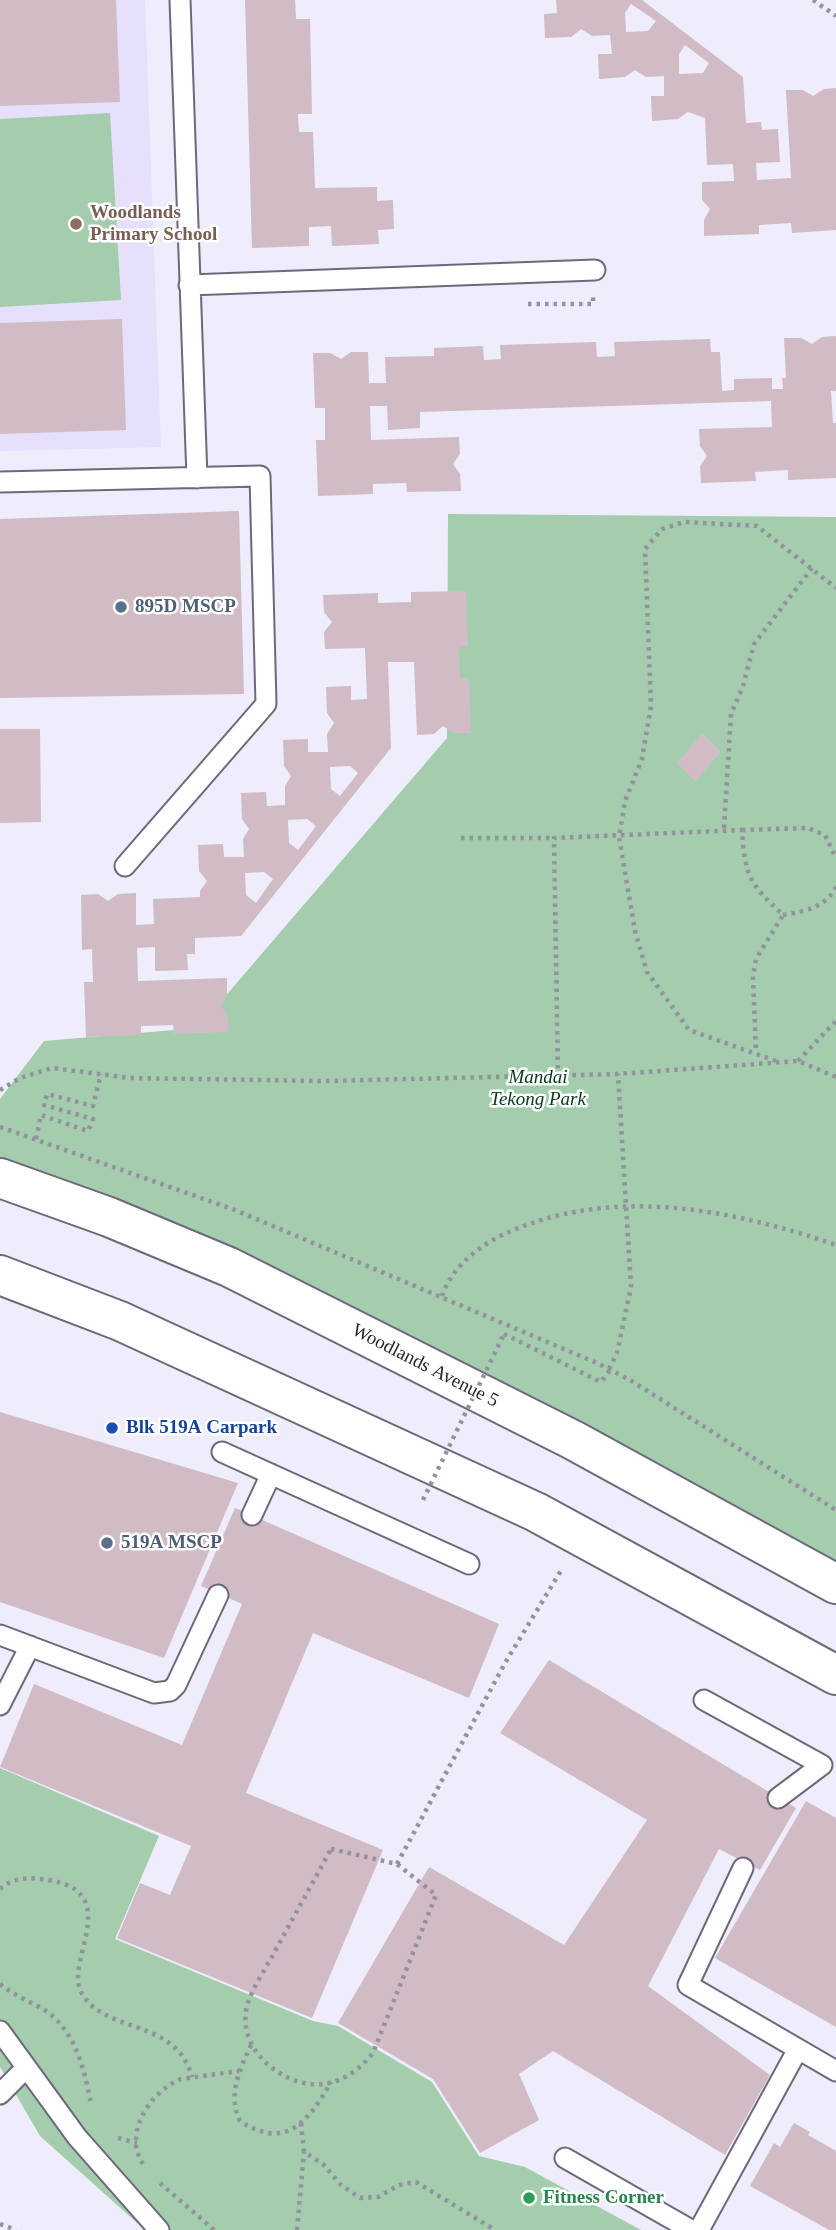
<!DOCTYPE html>
<html>
<head>
<meta charset="utf-8">
<style>
	body { margin:0 }
	canvas { display:block; background:#efecfc }
</style>
</head>
<body>
<canvas width="836" height="2230"></canvas>
<script>
const ctx = document.querySelector('canvas').getContext('2d');
ctx.lineJoin = 'round';
function fill(path, color) { ctx.fillStyle = color; ctx.fill(path, 'evenodd'); }
function stroke(path, color, width, dash) { ctx.strokeStyle = color; ctx.lineWidth = width; ctx.lineCap = dash ? 'butt' : 'round'; ctx.setLineDash(dash || []); ctx.stroke(path); }
function label(font, color, halo, rows, align = 'center') {
  ctx.font = font + ' "Times New Roman",serif'; ctx.lineWidth = 5; ctx.setLineDash([]); ctx.textBaseline = 'middle'; ctx.strokeStyle = halo; ctx.fillStyle = color; for (const [text, x, y, turn = 0] of rows) {
    ctx.save(); ctx.translate(x, y); ctx.rotate((+turn || 0) * Math.PI / 180); ctx.textAlign = isNaN(turn) ? turn : align; if (halo) ctx.strokeText(text, 0, 0); ctx.fillText(text, 0, 0); ctx.restore();
  }
}
const built = new Path2D(`
	M 0,0 L 145,0 L 161,447 L 0,451 Z`);
const green = new Path2D(`
	M 110,113 L 121,300 L 0,307 L 0,119 Z
	M 448,514 L 836,517 L 836,1583 L 0,1176 L 0,1099 L 44,1041 L 198,1028 L 447,738 Z
	M 0,1768 L 159,1836 L 115,1939 L 313,2021 L 338,2026 L 432,2082 L 479,2156 L 525,2167 L 641,2230 L 145,2230 L 40,2136 L 0,2067 Z`);
const building = new Path2D(`
	M 0,0 L 116,0 L 120,102 L 0,106 Z
	M 245,0 L 295,0 L 296,19 L 310,19 L 312,114 L 298,114 L 299,132 L 313,132 L 315,188 L 377,187 L 377,201 L 393,200 L 394,229 L 378,230 L 379,244 L 332,246 L 331,226 L 309,227 L 309,246 L 252,248 Z
	M 556,0 L 642,0 L 743,77 L 746,123 L 761,122 L 762,130 L 778,129 L 780,162 L 756,163 L 757,180 L 791,178 L 786,90 L 803,90 L 813,96 L 824,89 L 836,88 L 836,230 L 792,233 L 791,223 L 759,225 L 759,234 L 704,236 L 704,220 L 710,209 L 702,200 L 702,182 L 734,181 L 733,164 L 707,165 L 705,118 L 688,112 L 678,119 L 652,121 L 651,96 L 664,96 L 664,76 L 646,77 L 635,70 L 625,77 L 599,79 L 598,54 L 612,54 L 610,35 L 592,36 L 581,29 L 571,37 L 545,38 L 544,14 L 557,13 ZM 631,4 L 656,21 L 648,31 L 626,32 L 625,13 ZM 685,45 L 709,63 L 703,73 L 679,74 L 679,54 Z
	M 122,319 L 126,430 L 0,434 L 0,323 Z
	M 836,336 L 836,391 L 831,391 L 833,423 L 836,423 L 836,478 L 788,480 L 788,470 L 755,472 L 756,481 L 701,483 L 700,466 L 707,456 L 700,446 L 699,429 L 772,427 L 771,401 L 420,412 L 420,428 L 388,430 L 387,406 L 370,406 L 371,440 L 459,437 L 460,454 L 453,464 L 460,474 L 461,491 L 407,492 L 406,483 L 373,484 L 373,494 L 318,496 L 316,440 L 325,440 L 325,408 L 315,408 L 313,353 L 330,353 L 341,359 L 351,352 L 368,352 L 369,383 L 386,383 L 385,357 L 434,356 L 434,348 L 483,346 L 484,360 L 501,359 L 500,345 L 596,342 L 597,357 L 615,356 L 614,342 L 710,339 L 711,352 L 720,352 L 722,391 L 734,390 L 734,379 L 772,378 L 772,389 L 783,389 L 782,378 L 786,378 L 784,338 L 801,338 L 812,344 L 822,337 Z
	M 239,511 L 244,694 L 0,698 L 0,519 Z
	M 466,591 L 468,646 L 459,646 L 460,678 L 469,678 L 471,733 L 454,733 L 443,726 L 434,734 L 417,735 L 414,662 L 388,662 L 391,748 L 241,936 L 195,938 L 195,954 L 187,954 L 188,970 L 155,971 L 155,947 L 137,948 L 138,981 L 227,978 L 227,995 L 221,1006 L 228,1016 L 229,1032 L 174,1034 L 173,1025 L 141,1026 L 141,1035 L 86,1037 L 84,982 L 93,982 L 92,949 L 82,950 L 81,895 L 98,894 L 108,901 L 118,894 L 136,893 L 136,925 L 154,924 L 153,899 L 200,897 L 200,891 L 207,881 L 199,871 L 198,845 L 223,844 L 224,857 L 244,857 L 243,839 L 249,829 L 242,819 L 241,793 L 266,792 L 267,806 L 285,805 L 285,786 L 291,776 L 284,766 L 283,740 L 308,739 L 308,752 L 328,752 L 327,734 L 334,723 L 327,713 L 326,687 L 351,686 L 351,700 L 367,699 L 365,648 L 325,649 L 324,632 L 332,622 L 324,612 L 323,595 L 378,593 L 378,603 L 411,602 L 411,592 ZM 350,766 L 358,773 L 340,796 L 331,789 L 330,767 ZM 307,819 L 316,826 L 298,850 L 289,843 L 288,820 ZM 264,872 L 273,879 L 256,903 L 246,895 L 245,873 Z
	M 0,729 L 40,729 L 41,822 L 0,823 Z
	M 702,733 L 721,752 L 695,782 L 677,763 Z
	M 0,1412 L 238,1483 L 164,1658 L 0,1602 Z
	M 235,1508 L 499,1624 L 469,1698 L 313,1633 L 246,1793 L 383,1850 L 312,2018 L 117,1938 L 140,1883 L 170,1895 L 191,1846 L 0,1767 L 34,1684 L 182,1745 L 242,1604 L 201,1586 Z
	M 549,1660 L 796,1808 L 760,1870 L 719,1849 L 648,1986 L 770,2075 L 725,2155 L 553,2051 L 519,2074 L 539,2120 L 480,2153 L 433,2079 L 338,2023 L 429,1867 L 564,1945 L 647,1820 L 500,1733 Z
	M 806,1801 L 836,1818 L 836,2027 L 715,1958 Z
	M 794,2123 L 810,2132 L 808,2135 L 836,2151 L 836,2230 L 829,2230 L 750,2186 L 774,2143 L 780,2147 Z`);
const path = new Path2D(`
	M 813,0 L 836,16
	M 528,304 L 593,304 L 593,297
	M 724,828 L 731,714 L 743,686 L 754,644 L 812,568
	M 742,830 L 808,828 L 825,835 L 836,858
	M 461,838 L 554,838
	M 783,915 C 805,911 825,908 836,887
	M 776,1061 L 689,1030 L 647,972 L 635,931 L 619,837 L 625,801 L 642,759 L 651,706 L 645,549 L 662,529 L 684,522 L 757,526 L 836,588
	M 798,1061 L 836,1021
	M 558,1077 L 554,838 L 742,830 C 745,877 749,883 783,915 L 756,959 L 753,976 L 756,1053
	M 0,1090 L 20,1078 L 52,1068 L 130,1078 L 324,1081 L 618,1074 L 798,1061 L 836,1077
	M 0,1127 L 235,1210 L 597,1363 L 630,1380 L 836,1510
	M 36,1139 L 41,1115 L 88,1131 L 93,1119 L 44,1105 L 47,1094 L 93,1106 L 101,1074
	M 442,1296 C 452,1266 481,1244 509,1232 C 614,1186 731,1209 836,1245
	M 504,1334 L 601,1382 L 610,1370
	M 609,1369 L 617,1353 L 631,1287 L 618,1074
	M 331,1849 L 397,1864 L 436,1895 L 373,2053 C 356,2074 333,2089 304,2083 C 268,2075 234,2039 249,2000 C 255,1984 266,1968 274,1953 C 293,1918 312,1884 331,1849 Z
	M 397,1864 L 505,1663 L 562,1569
	M 0,1889 C 11,1879 25,1877 40,1879 C 129,1887 64,1960 81,1992 C 104,2035 176,2017 192,2077
	M 0,1984 C 13,1995 29,2001 43,2009 C 76,2030 84,2069 91,2104
	M 251,2045 C 240,2069 227,2095 240,2121 C 286,2151 308,2122 331,2082
	M 301,2123 L 304,2152 L 323,2164 L 341,2185 L 360,2198 L 378,2197 L 399,2185 L 416,2182 L 495,2230
	M 118,2138 L 137,2143
	M 143,2164 C 122,2133 152,2090 181,2079 L 239,2071
	M 160,2183 L 214,2230
	M 0,2224 L 16,2230
	M 297,2230 L 304,2152`);
const service = new Path2D(`
	M 180,0 L 197,478
	M 189,285 L 595,270
	M 0,482 L 260,476 L 266,704 L 125,866
	M 222,1452 L 469,1564
	M 252,1515 L 271,1474
	M 0,1635 L 154,1693 L 170,1691 L 176,1685 L 218,1595
	M 704,1700 L 822,1765 L 778,1798
	M 0,1705 L 30,1646
	M 743,1868 L 688,1985 L 836,2071
	M 0,2031 L 77,2137 L 159,2230
	M 0,2094 L 26,2068
	M 565,2158 L 691,2230
	M 699,2230 L 798,2049`);
const secondary = new Path2D(`
	M 0,1178 L 109,1217 L 229,1267 L 573,1440 L 836,1584
	M 0,1275 L 120,1321 L 536,1512 L 836,1675`);
const pathBridge = new Path2D(`
	M 423,1500 L 504,1334`);
const markers = [
	[76,224,7,"#8d6e63"],
	[121,607,7,"#5c6f8a"],
	[112,1428,7,"#1a4fb4"],
	[107,1543,7,"#5c6f8a"],
	[529,2198,7,"#2e9e5b"]
];
const educationNames = [
	["Woodlands",90,213],
	["Primary School",90,235]
];
const serviceNames = [
	["895D MSCP",135,607],
	["519A MSCP",121,1543]
];
const parkNames = [
	["Mandai",538,1078],
	["Tekong Park",538,1100]
];
const streetNames = [
	["Woodlands Avenue 5",425,1366,27]
];
const transitNames = [
	["Blk 519A Carpark",126,1428]
];
const leisureNames = [
	["Fitness Corner",543,2198]
];
fill(built, '#e6e0fc');
fill(green, '#a3cdad');
fill(building, '#d1bbc5');
stroke(service, '#6d697b', 23);
stroke(secondary, '#6d697b', 42);
stroke(path, '#94929e', 4.5, [3.5, 5]);
stroke(service, '#fff', 19);
stroke(secondary, '#fff', 38);
stroke(pathBridge, '#94929e', 4.5, [3.5, 5]);
for (const [x, y, r, color] of markers) { const dot = new Path2D(); dot.arc(x, y, r, 0, 2 * Math.PI); ctx.fillStyle = color; ctx.fill(dot); stroke(dot, '#fff', 2.5); }
label('bold 19px', '#785e54', '#fff', educationNames, 'left');
label('bold 19px', '#4e5e75', '#fff', serviceNames, 'left');
label('italic 19px', '#063a1b', '#fff', parkNames);
label('19px', '#27262d', '#fff', streetNames);
label('bold 19px', '#164399', '#fff', transitNames, 'left');
label('bold 19px', '#27864d', '#fff', leisureNames, 'left');
</script>
</body>
</html>
